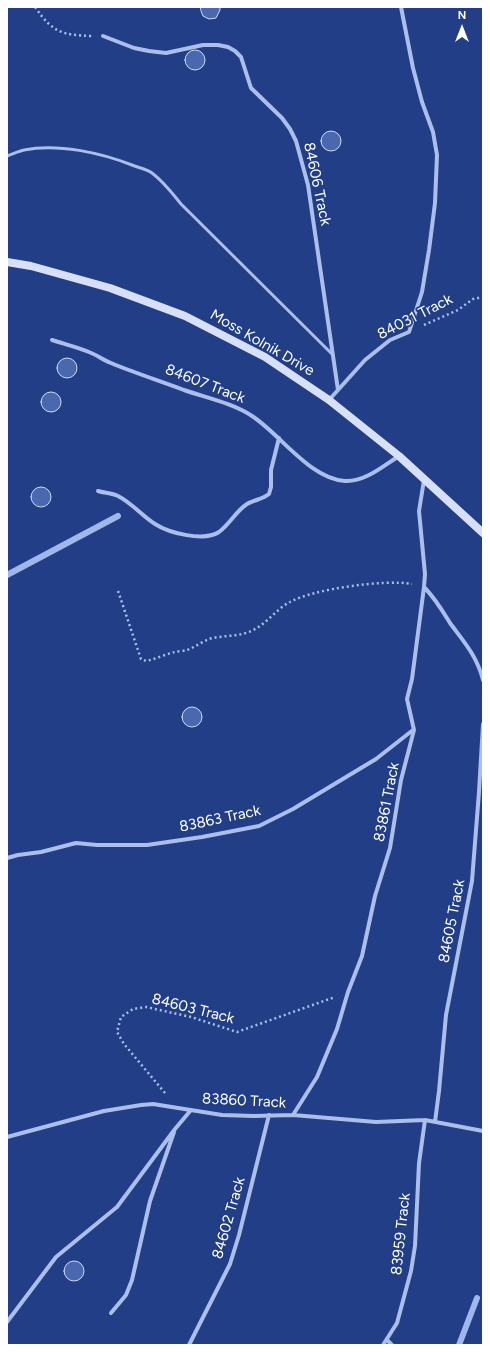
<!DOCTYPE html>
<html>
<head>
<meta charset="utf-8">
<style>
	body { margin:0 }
	#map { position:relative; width:490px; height:1352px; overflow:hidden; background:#213e87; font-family:Figtree,sans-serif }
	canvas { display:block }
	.frame { position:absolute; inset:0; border:8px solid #fff; pointer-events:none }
	.north { position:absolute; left:442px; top:8px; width:40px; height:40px; -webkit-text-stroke:3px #213e87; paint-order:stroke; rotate:0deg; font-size:11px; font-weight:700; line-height:16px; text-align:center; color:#fff }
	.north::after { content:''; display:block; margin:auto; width:14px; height:18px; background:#fff; clip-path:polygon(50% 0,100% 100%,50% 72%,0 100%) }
</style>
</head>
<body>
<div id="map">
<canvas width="490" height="1352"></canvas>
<div class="frame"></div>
<div class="north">N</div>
</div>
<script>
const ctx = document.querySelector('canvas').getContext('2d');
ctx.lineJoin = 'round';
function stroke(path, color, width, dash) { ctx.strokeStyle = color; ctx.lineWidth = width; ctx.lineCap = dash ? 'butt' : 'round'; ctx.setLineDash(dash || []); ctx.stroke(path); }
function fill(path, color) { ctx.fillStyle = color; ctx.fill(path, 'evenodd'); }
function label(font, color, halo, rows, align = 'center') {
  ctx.font = font + ' Figtree,sans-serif'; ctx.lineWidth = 3.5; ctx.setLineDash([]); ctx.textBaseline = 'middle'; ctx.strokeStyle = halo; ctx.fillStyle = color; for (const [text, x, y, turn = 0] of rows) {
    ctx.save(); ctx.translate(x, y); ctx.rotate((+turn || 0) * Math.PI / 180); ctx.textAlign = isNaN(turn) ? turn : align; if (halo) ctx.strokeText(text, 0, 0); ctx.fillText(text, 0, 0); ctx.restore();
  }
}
const stream = new Path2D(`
	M 7,575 L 118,516
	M 459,1345 L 477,1298`);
const building = new Path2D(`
	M 201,7 L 220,7 L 220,10 L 216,18 L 209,19 L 203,16 L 201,11 Z
	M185 60a10 10 0 1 1 20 0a10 10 0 1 1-20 0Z
	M321 141a10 10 0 1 1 20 0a10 10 0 1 1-20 0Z
	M57 368a10 10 0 1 1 20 0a10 10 0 1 1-20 0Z
	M41 402a10 10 0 1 1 20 0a10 10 0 1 1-20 0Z
	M31 497a10 10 0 1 1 20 0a10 10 0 1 1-20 0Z
	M182 717a10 10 0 1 1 20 0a10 10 0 1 1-20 0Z
	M64 1271a10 10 0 1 1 20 0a10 10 0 1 1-20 0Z`);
const path = new Path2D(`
	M 35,7 C 53,33 62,35 92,36
	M 424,325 L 458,310 L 473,299 L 483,297
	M 118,591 L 141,659 L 146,661 C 156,659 166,654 175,652 C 179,651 184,651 187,650 C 195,647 202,642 209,639 C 223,635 238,637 251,631 C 266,625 276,609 290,602 C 313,589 386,579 412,584
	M 165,1093 L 124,1044 L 117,1032 L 121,1017 L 133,1009 L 146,1007 L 191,1017 L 237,1032 L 335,997`);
const service = new Path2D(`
	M 7,156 C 13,154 19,151 24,150 C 58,143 101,153 132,165 C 139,168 146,169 152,173 C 164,182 172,193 181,204 L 333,355`);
const minor = new Path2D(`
	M 103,36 L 134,48 L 149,51 L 166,53 L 203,45 L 218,45 L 228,47 L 235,51 L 241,57 L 251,88 L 282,118 L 290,129 L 296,141 L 308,185 L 338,390
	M 52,340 C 64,344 77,347 89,352 C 97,355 103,360 111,363 C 135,373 160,381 184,390 C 207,398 232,403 252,416 C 280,434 310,479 345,481 C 365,482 383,466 399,456
	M 329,400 L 365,360 L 390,340 L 409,332 L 422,292 L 429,250 L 435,203 L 437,155 L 433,132 L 422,102 L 413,68 L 401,7
	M 98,491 C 104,493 112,493 118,496 C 132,503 142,516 155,524 C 169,533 204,542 219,532 C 230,524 236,511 247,504 C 254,500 263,499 269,494 L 271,487 L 271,470 L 279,438
	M 424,587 C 435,598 442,610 450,623 C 464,642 477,656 483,680
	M 7,858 L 18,855 L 41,852 L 76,843 L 97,845 L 147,845 L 202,837 L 259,826 L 293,809 L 376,759 L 413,730
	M 293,1115 L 317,1077 L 337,1029 L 348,992 L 362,956 L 375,896 L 390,848 L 401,780 L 414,730 L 407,699 L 412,679 L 424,587 L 425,574 L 419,511 L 424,480
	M 435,1122 L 439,1091 L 446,1015 L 472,881 L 479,792 L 483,724
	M 7,1137 L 104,1111 L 141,1105 L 153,1104 L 222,1115 L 254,1116 L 293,1115 L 376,1122 L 425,1120 L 483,1131
	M 111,1313 L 126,1295 L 132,1280 L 150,1201 L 174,1132
	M 7,1322 L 56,1257 L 117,1207 L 175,1129 L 191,1110
	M 387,1340 L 392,1345
	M 189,1345 L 230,1264 L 239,1235 L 269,1115
	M 383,1345 L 397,1323 L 411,1271 L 415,1246 L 419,1163 L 425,1120`);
const secondary = new Path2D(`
	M 7,262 L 31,266 L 110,288 L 185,316 L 265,357 L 329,400 L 399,456 L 483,533`);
const streetNames = [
	["84606 Track",317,184,78],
	["84031 Track",415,317,-27],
	["Moss Kolnik Drive",262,343,30],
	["84607 Track",205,384,21],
	["83861 Track",387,802,-79],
	["83863 Track",220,819,-12],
	["84605 Track",452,921,-79],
	["84603 Track",193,1009,14],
	["83860 Track",244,1101,3],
	["84602 Track",229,1218,-74],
	["83959 Track",401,1234,-84]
];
stroke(stream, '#9fb7eb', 6);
fill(building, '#4a68b0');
stroke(building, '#d0dcf7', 1);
stroke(path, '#acbeea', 2.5, [2, 3]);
stroke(service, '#acbeea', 3);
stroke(minor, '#acbeea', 4);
stroke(secondary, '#d7e0f8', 8);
label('15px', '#fff', '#213e87', streetNames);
</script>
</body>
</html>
